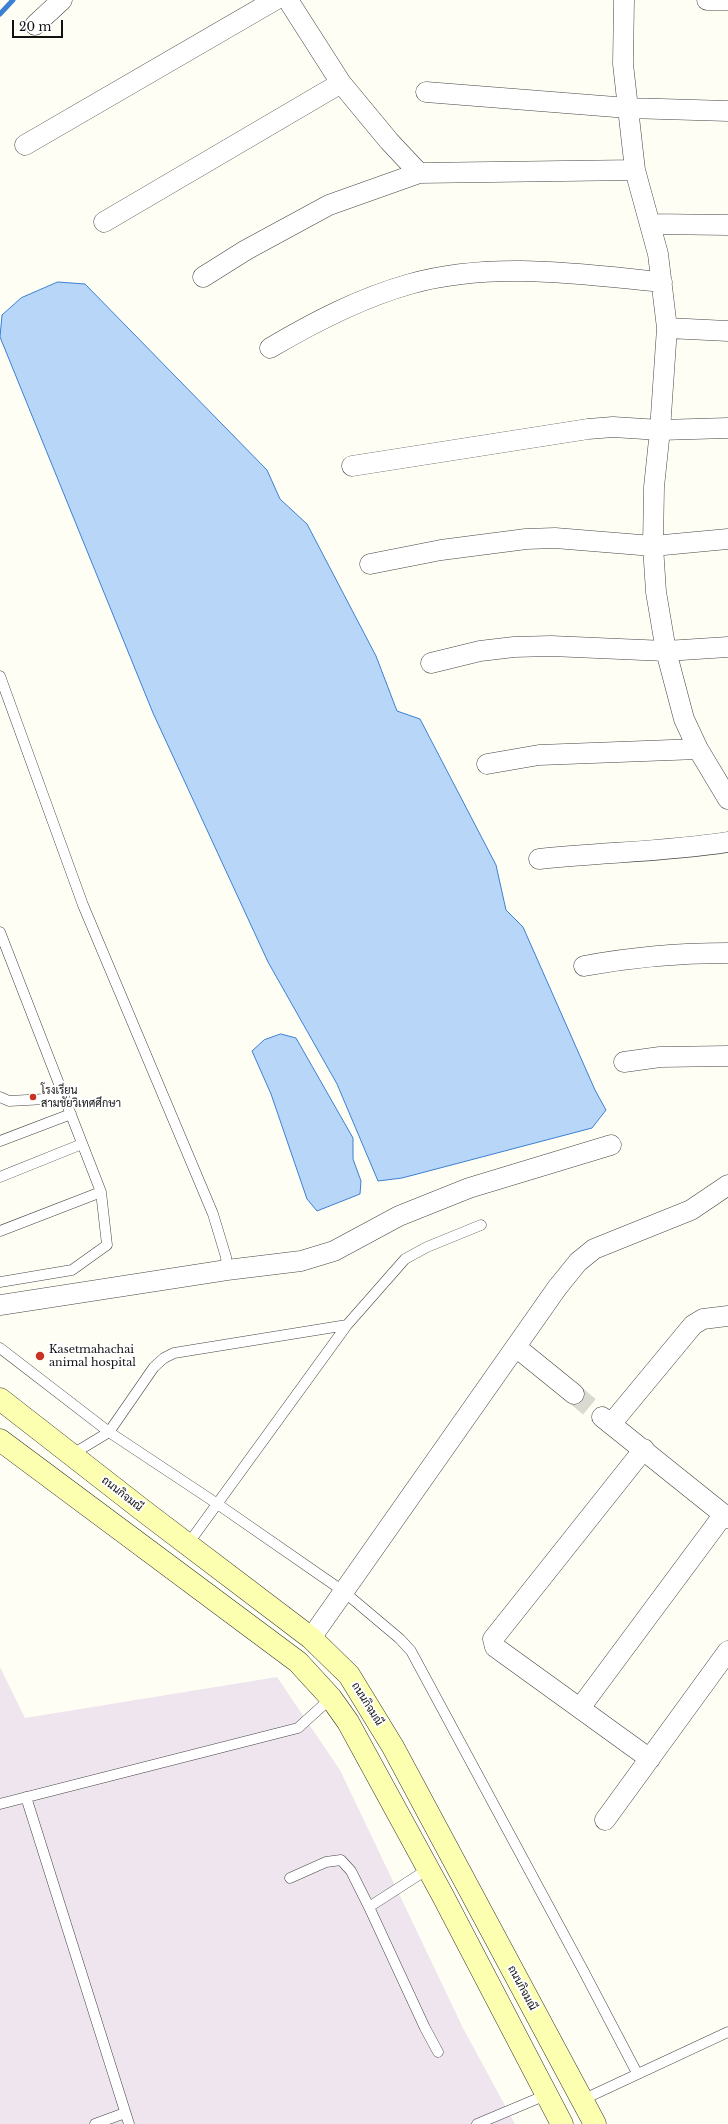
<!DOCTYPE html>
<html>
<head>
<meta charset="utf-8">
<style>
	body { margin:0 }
	#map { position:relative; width:728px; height:2124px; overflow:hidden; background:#fffef4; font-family:"Libre Baskerville",serif }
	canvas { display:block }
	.scale { position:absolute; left:12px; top:20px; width:51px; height:18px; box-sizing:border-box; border:2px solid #111; border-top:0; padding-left:5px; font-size:12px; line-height:14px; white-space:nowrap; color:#111; -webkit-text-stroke:3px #fff; paint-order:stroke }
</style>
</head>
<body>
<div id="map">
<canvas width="728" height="2124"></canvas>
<div class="scale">20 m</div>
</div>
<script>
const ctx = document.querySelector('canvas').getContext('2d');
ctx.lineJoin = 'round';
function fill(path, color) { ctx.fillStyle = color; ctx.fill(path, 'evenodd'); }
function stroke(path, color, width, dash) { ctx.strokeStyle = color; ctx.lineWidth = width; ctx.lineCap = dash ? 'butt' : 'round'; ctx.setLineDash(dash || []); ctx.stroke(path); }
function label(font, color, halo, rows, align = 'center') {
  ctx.font = font + ' "Libre Baskerville",Sarabun,serif'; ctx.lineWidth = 4; ctx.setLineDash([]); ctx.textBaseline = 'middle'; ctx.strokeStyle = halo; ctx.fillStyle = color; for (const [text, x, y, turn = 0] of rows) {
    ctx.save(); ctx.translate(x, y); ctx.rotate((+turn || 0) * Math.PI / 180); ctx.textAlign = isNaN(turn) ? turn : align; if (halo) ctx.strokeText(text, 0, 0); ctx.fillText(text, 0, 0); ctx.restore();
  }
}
const industrial = new Path2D(`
	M 0,1667 L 25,1718 L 277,1677 L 340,1770 L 463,2028 L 515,2124 L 0,2124 Z`);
const water = new Path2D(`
	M 58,282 L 85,284 L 267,470 L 280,499 L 307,524 L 376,656 L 397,711 L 420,719 L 496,865 L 506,910 L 523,927 L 595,1090 L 606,1110 L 592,1128 L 402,1178 L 378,1181 L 337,1084 L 268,962 L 153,713 L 0,337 L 2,315 L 21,298 Z
	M 281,1034 L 296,1038 L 353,1138 L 353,1159 L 361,1181 L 360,1194 L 317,1211 L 307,1199 L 271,1094 L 252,1051 L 264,1040 Z`);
const stream = new Path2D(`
	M 0,14 L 13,0`);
const minorTunnel = new Path2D(`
	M 574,1394 L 602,1417`);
const service = new Path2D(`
	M 0,676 L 83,905 L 213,1214 L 226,1257 L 227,1270
	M 0,932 L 101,1192 L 107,1245 L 72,1270 L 0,1282
	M 0,1097 L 9,1101 L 64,1098
	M 0,1141 L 71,1114
	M 0,1177 L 82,1144
	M 0,1231 L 101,1192
	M 0,1348 L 109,1432 L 216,1503 L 343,1591 L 400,1639 L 411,1651 L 583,1970 L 637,2073
	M 71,1455 L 109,1432 L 154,1367 L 164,1358 L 174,1353 L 347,1325
	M 188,1544 L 347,1325 L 405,1259 L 427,1247 L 481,1225
	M 26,1797 L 129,2124
	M 0,1804 L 298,1728 L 331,1698
	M 428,1869 L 369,1907 L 425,2028 L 438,2052
	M 290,1878 L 326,1862 L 341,1860 L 351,1871 L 369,1907
	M 582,2100 L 728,2032
	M 95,2124 L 125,2113
	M 477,2124 L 546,2095`);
const minor = new Path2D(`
	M 288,0 L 341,83 L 389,141 L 419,173 L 635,170 L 658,254 L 667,328 L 660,430 L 654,487 L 653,546 L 656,592 L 666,651 L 684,719 L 698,749 L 728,799
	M 624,0 L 623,64 L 635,170
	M 707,0 L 728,0
	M 35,25 L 62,0
	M 426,92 L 628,108 L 728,111
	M 25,145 L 275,0
	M 104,222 L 341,83
	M 651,224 L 728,225
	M 203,277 L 246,250 L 329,205 L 419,173
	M 667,328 L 728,331
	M 270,348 C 314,322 360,298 410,284 C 492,261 579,274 662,282
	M 352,466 L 588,429 L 613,427 L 660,430 L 728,428
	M 370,564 L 441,550 L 526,539 L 555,538 L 653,546 L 728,539
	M 431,663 L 480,651 L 514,647 L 551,646 L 666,651 L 728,647
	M 487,764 L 539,755 L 698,749
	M 539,859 C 602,852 665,852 728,842
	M 584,966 C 632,957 679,953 728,953
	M 624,1062 L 660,1057 L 728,1056
	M 0,1305 L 227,1270 L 301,1261 L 334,1251 L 399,1216 L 469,1188 L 611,1145
	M 516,1347 L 574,1394
	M 602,1417 L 728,1518
	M 611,1424 L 693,1325 L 703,1319 L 728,1316
	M 644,1449 L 493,1639 L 495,1647 L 650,1759
	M 311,1638 L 557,1288 L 578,1262 L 594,1249 L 691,1210 L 728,1185
	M 580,1708 L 724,1514
	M 605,1820 L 728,1651`);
const secondary = new Path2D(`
	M 0,1399 L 145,1512 L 311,1638 L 349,1675 L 393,1747 L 595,2124
	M 0,1440 L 298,1662 L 331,1698 L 348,1722 L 443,1896 L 562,2124`);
const markers = [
	[33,1097,4,"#c73322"],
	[40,1356,5,"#c73322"]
];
const poiNames = [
	["โรงเรียน",41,1091],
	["สามชัยวิเทศศึกษา",41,1104],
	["Kasetmahachai",49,1350],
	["animal hospital",49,1363]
];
const streetNames = [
	["ถนนกิจมณี",122,1494,38],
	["ถนนกิจมณี",367,1704,58],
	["ถนนกิจมณี",522,1988,62]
];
fill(industrial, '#efe5ef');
fill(water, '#b7d6f8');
stroke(water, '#3b80d2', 1);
stroke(stream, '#3b80d2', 5);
stroke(minorTunnel, '#dbdad2', 20, [20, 10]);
stroke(service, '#444', 11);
stroke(minor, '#444', 21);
stroke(secondary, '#333', 23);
stroke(service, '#fff', 10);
stroke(minor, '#fff', 20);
stroke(secondary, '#fcffaf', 22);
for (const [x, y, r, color] of markers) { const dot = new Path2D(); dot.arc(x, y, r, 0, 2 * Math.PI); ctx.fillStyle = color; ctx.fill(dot); stroke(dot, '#fff', 1.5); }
label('11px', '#111', '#fff', poiNames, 'left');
label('11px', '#111', '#fff', streetNames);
</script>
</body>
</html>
